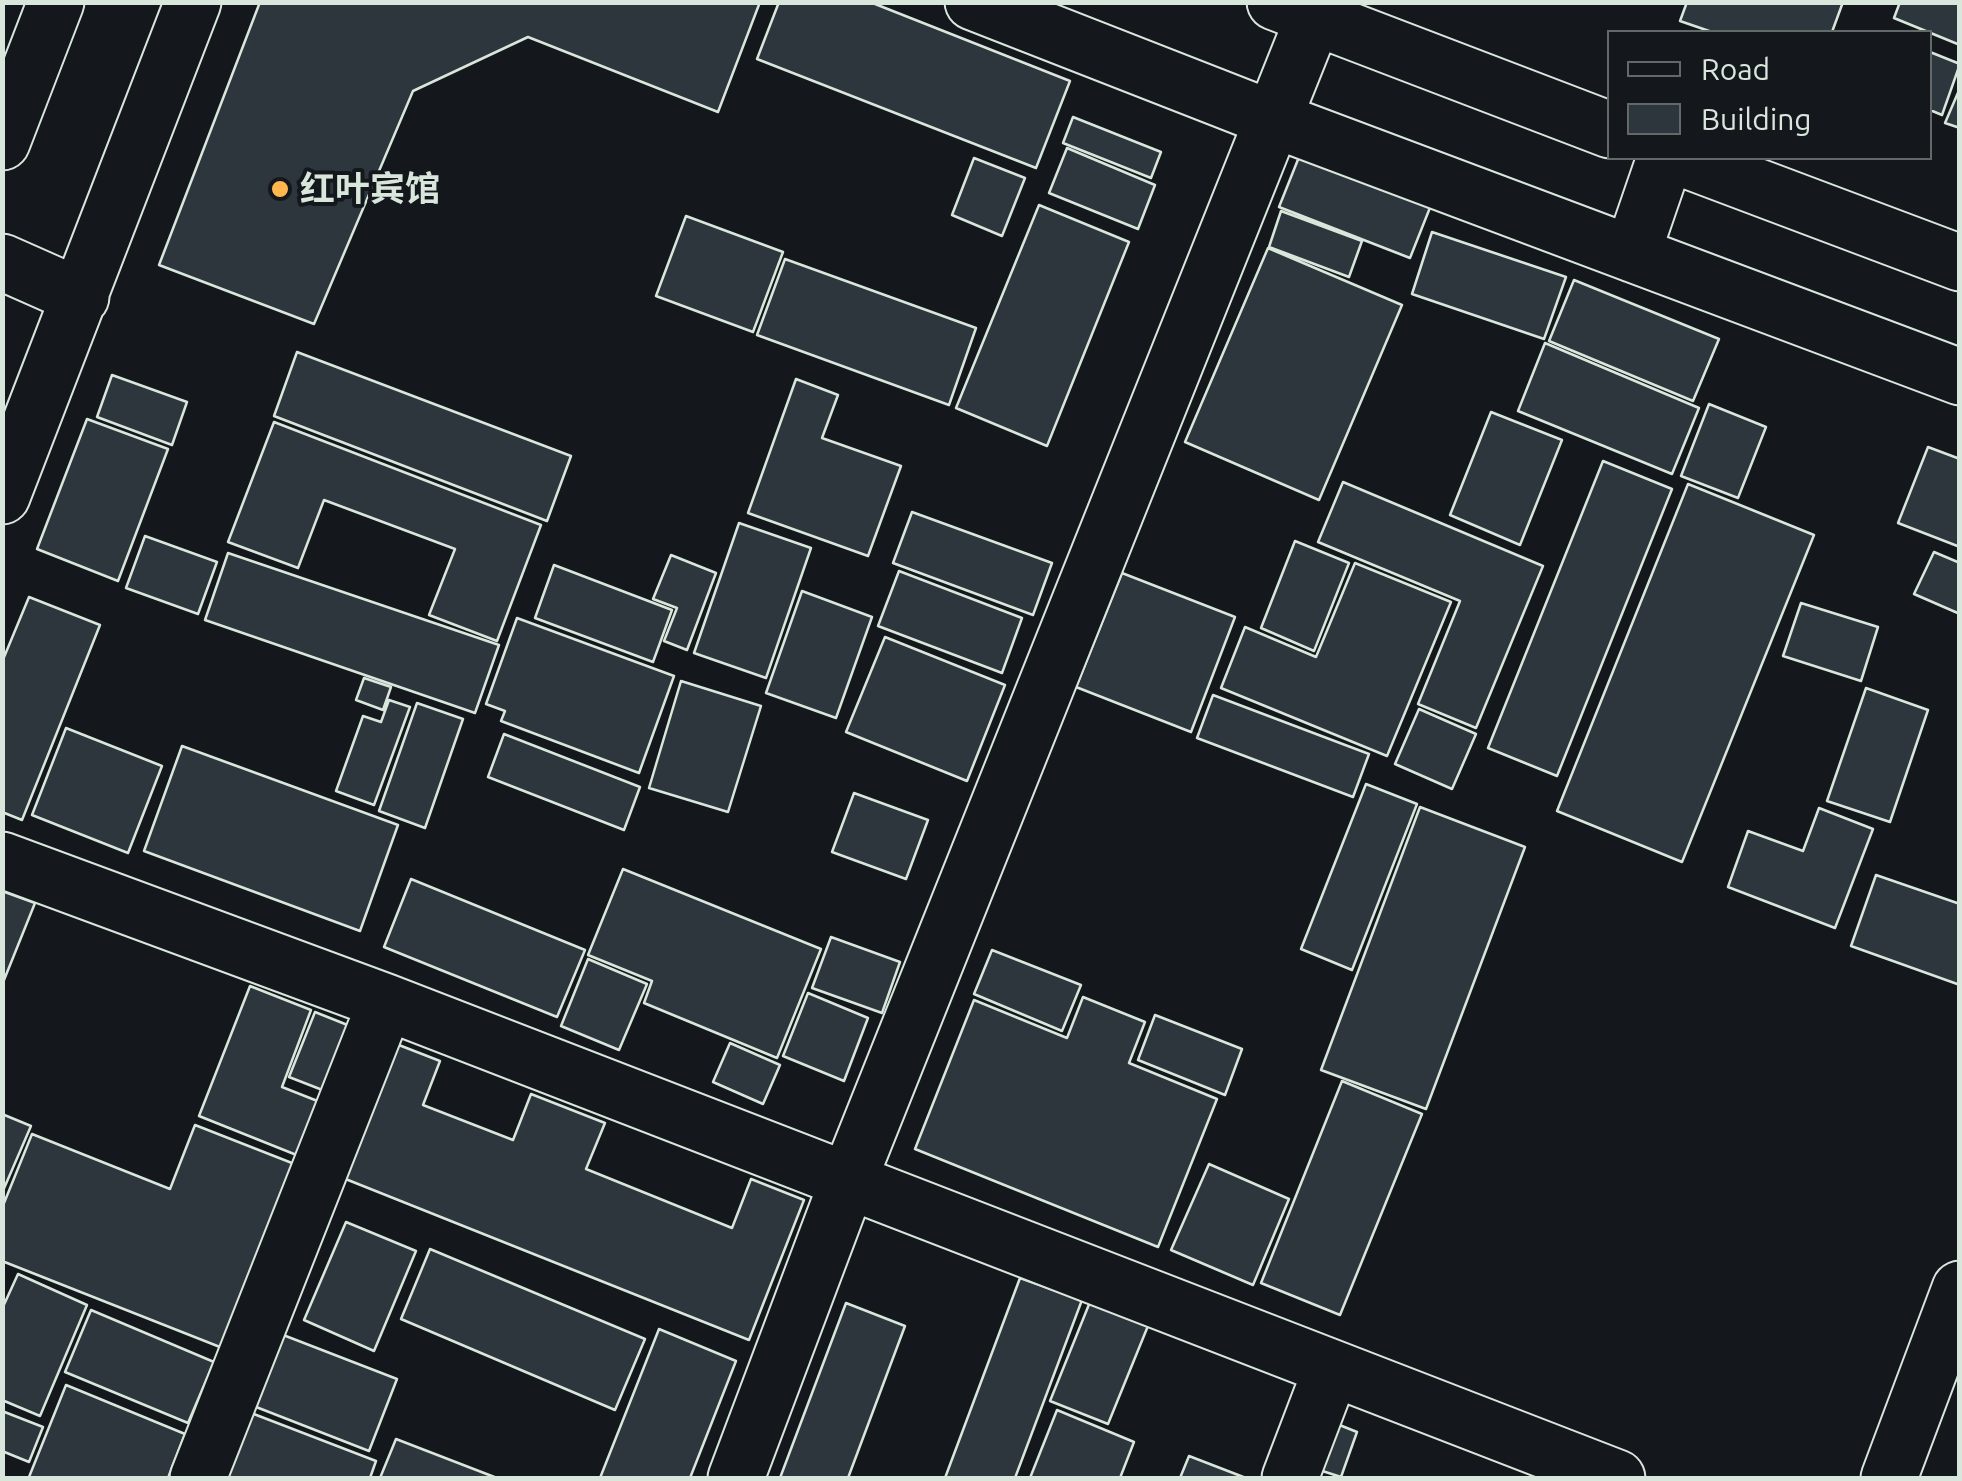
<!DOCTYPE html>
<html>
<head>
<meta charset="utf-8">
<style>
	body { margin:0 }
	#map { position:relative; width:1962px; height:1481px; overflow:hidden; background:#14181c; font-family:Ubuntu,sans-serif }
	canvas { display:block }
	.frame { position:absolute; inset:0; border:5px solid #d8e6dc; pointer-events:none }
	.legend { position:absolute; left:1607px; top:30px; width:325px; height:130px; box-sizing:border-box; background:#14181c; border:2px solid #626a69; margin:0; padding:12px 18px; list-style:none; font-size:30px; color:#d8e6dc }
	.legend li { display:flex; align-items:center; gap:20px; height:50px }
	.legend b { width:50px; border:2px solid #626a69 }
</style>
</head>
<body>
<div id="map">
<canvas width="1962" height="1481"></canvas>
<div class="frame"></div>
<ul class="legend">
<li><b style="height:12px;background:#14181c"></b>Road</li>
<li><b style="height:28px;background:#2c363c"></b>Building</li>
</ul>
</div>
<script>
const ctx = document.querySelector('canvas').getContext('2d');
ctx.lineJoin = 'round';
function fill(path, color) { ctx.fillStyle = color; ctx.fill(path, 'evenodd'); }
function stroke(path, color, width, dash) { ctx.strokeStyle = color; ctx.lineWidth = width; ctx.lineCap = dash ? 'butt' : 'round'; ctx.setLineDash(dash || []); ctx.stroke(path); }
function label(font, color, halo, rows, align = 'center') {
  ctx.font = font + ' Ubuntu,"Noto Sans SC",sans-serif'; ctx.lineWidth = 8; ctx.setLineDash([]); ctx.textBaseline = 'middle'; ctx.strokeStyle = halo; ctx.fillStyle = color; for (const [text, x, y, turn = 0] of rows) {
    ctx.save(); ctx.translate(x, y); ctx.rotate((+turn || 0) * Math.PI / 180); ctx.textAlign = isNaN(turn) ? turn : align; if (halo) ctx.strokeText(text, 0, 0); ctx.fillText(text, 0, 0); ctx.restore();
  }
}
const building = new Path2D(`
	M 260,2 L 760,2 L 718,112 L 528,37 L 413,91 L 314,324 L 159,265 Z
	M 779,2 L 870,2 L 1070,81 L 1036,168 L 757,59 Z
	M 1687,2 L 1843,2 L 1832,32 L 1712,32 L 1680,21 Z
	M 1900,2 L 1960,2 L 1960,45 L 1894,18 Z
	M 1930,52 L 1960,64 L 1942,115 L 1930,110 Z
	M 1960,88 L 1960,128 L 1945,123 Z
	M 1073,117 L 1161,152 L 1151,178 L 1063,143 Z
	M 1307,137 L 1437,190 L 1410,258 L 1279,207 Z
	M 1067,148 L 1155,185 L 1138,229 L 1049,193 Z
	M 974,158 L 1025,178 L 1002,236 L 952,215 Z
	M 1039,205 L 1129,242 L 1047,446 L 956,408 Z
	M 1281,211 L 1362,241 L 1349,277 L 1269,247 Z
	M 686,216 L 783,252 L 753,332 L 656,296 Z
	M 1432,232 L 1566,277 L 1544,339 L 1412,294 Z
	M 1268,248 L 1402,305 L 1319,500 L 1185,442 Z
	M 785,259 L 976,328 L 949,405 L 757,335 Z
	M 1574,280 L 1719,339 L 1693,401 L 1549,341 Z
	M 1545,343 L 1699,408 L 1672,474 L 1518,411 Z
	M 297,352 L 571,456 L 547,521 L 274,416 Z
	M 112,375 L 187,402 L 172,445 L 97,417 Z
	M 796,379 L 838,395 L 822,438 L 901,466 L 868,556 L 748,513 Z
	M 1709,404 L 1766,427 L 1738,498 L 1681,476 Z
	M 1491,412 L 1562,440 L 1520,545 L 1450,515 Z
	M 87,419 L 168,449 L 118,581 L 37,549 Z
	M 274,422 L 541,525 L 497,641 L 429,615 L 455,549 L 324,500 L 298,568 L 228,542 Z
	M 1928,447 L 1960,459 L 1960,547 L 1898,523 Z
	M 1603,461 L 1672,489 L 1557,776 L 1488,748 Z
	M 1343,482 L 1543,566 L 1476,728 L 1418,704 L 1460,601 L 1318,542 Z
	M 1688,484 L 1814,535 L 1682,862 L 1557,811 Z
	M 912,512 L 1052,563 L 1033,615 L 893,563 Z
	M 739,523 L 811,548 L 766,678 L 694,653 Z
	M 145,536 L 217,562 L 198,614 L 126,588 Z
	M 1295,541 L 1349,563 L 1314,651 L 1261,628 Z
	M 1934,552 L 1960,563 L 1960,614 L 1914,594 Z
	M 228,553 L 499,645 L 475,713 L 205,620 Z
	M 671,555 L 716,573 L 687,650 L 664,641 L 677,608 L 653,599 Z
	M 1355,563 L 1451,602 L 1387,756 L 1221,688 L 1245,627 L 1316,657 Z
	M 554,565 L 672,610 L 653,662 L 535,618 Z
	M 899,571 L 1022,618 L 1002,673 L 878,626 Z
	M 1122,573 L 1235,617 L 1191,732 L 1076,687 Z
	M 802,591 L 872,617 L 836,718 L 766,693 Z
	M 29,597 L 100,625 L 22,820 L 2,812 L 2,662 Z
	M 1801,603 L 1878,627 L 1861,681 L 1783,656 Z
	M 517,618 L 674,676 L 639,773 L 501,721 L 505,711 L 486,704 Z
	M 885,637 L 1005,685 L 967,781 L 846,732 Z
	M 364,678 L 391,687 L 383,710 L 356,700 Z
	M 681,681 L 761,706 L 728,812 L 649,788 Z
	M 1866,688 L 1928,710 L 1890,822 L 1827,801 Z
	M 1213,695 L 1369,754 L 1353,797 L 1197,738 Z
	M 389,700 L 410,707 L 374,805 L 336,791 L 363,716 L 381,722 Z
	M 417,703 L 463,719 L 425,828 L 379,811 Z
	M 1419,709 L 1476,734 L 1452,789 L 1395,764 Z
	M 66,728 L 162,766 L 128,853 L 32,815 Z
	M 504,734 L 640,787 L 624,830 L 488,777 Z
	M 182,746 L 398,825 L 360,931 L 144,851 Z
	M 1366,784 L 1417,804 L 1352,970 L 1301,949 Z
	M 854,793 L 928,820 L 906,879 L 832,852 Z
	M 1420,807 L 1525,847 L 1426,1109 L 1321,1070 Z
	M 1819,808 L 1873,829 L 1835,928 L 1728,887 L 1748,831 L 1803,851 Z
	M 623,869 L 821,949 L 777,1058 L 644,1003 L 652,981 L 588,955 Z
	M 1876,875 L 1960,904 L 1960,985 L 1851,946 Z
	M 411,879 L 585,950 L 557,1017 L 384,947 Z
	M 2,891 L 35,903 L 2,985 Z
	M 831,937 L 900,962 L 882,1013 L 812,988 Z
	M 992,950 L 1081,985 L 1062,1031 L 974,994 Z
	M 588,959 L 647,984 L 619,1050 L 561,1026 Z
	M 250,986 L 311,1010 L 282,1087 L 320,1102 L 299,1156 L 199,1116 Z
	M 808,993 L 868,1018 L 844,1081 L 783,1056 Z
	M 1083,997 L 1145,1022 L 1129,1063 L 1217,1099 L 1158,1247 L 915,1149 L 974,1000 L 1067,1038 Z
	M 315,1012 L 350,1026 L 325,1091 L 289,1077 Z
	M 1155,1015 L 1242,1049 L 1225,1095 L 1138,1060 Z
	M 386,1040 L 440,1061 L 423,1105 L 513,1140 L 531,1094 L 605,1123 L 586,1169 L 732,1228 L 751,1179 L 804,1200 L 749,1340 L 333,1174 Z
	M 730,1043 L 780,1065 L 763,1104 L 713,1082 Z
	M 1342,1081 L 1422,1114 L 1340,1315 L 1261,1283 Z
	M 2,1114 L 31,1126 L 2,1193 Z
	M 195,1125 L 297,1165 L 225,1349 L 2,1261 L 2,1208 L 32,1134 L 170,1189 Z
	M 1209,1164 L 1289,1199 L 1253,1285 L 1171,1250 Z
	M 346,1222 L 416,1251 L 374,1351 L 304,1320 Z
	M 430,1249 L 645,1339 L 615,1410 L 401,1319 Z
	M 18,1274 L 87,1305 L 40,1416 L 2,1400 L 2,1309 Z
	M 1020,1278 L 1082,1300 L 1015,1478 L 945,1478 Z
	M 1092,1297 L 1150,1321 L 1108,1424 L 1050,1401 Z
	M 846,1303 L 905,1326 L 848,1478 L 780,1478 Z
	M 91,1310 L 214,1362 L 188,1423 L 65,1372 Z
	M 659,1329 L 736,1361 L 690,1478 L 600,1478 Z
	M 278,1333 L 397,1379 L 369,1451 L 251,1405 Z
	M 66,1385 L 185,1434 L 168,1478 L 29,1477 Z
	M 1057,1410 L 1134,1442 L 1120,1478 L 1030,1478 Z
	M 2,1411 L 43,1427 L 29,1462 L 2,1451 Z
	M 246,1411 L 376,1461 L 370,1478 L 221,1478 Z
	M 1327,1420 L 1357,1432 L 1341,1477 L 1310,1467 Z
	M 396,1439 L 497,1478 L 380,1478 Z
	M 1189,1456 L 1246,1478 L 1180,1478 Z`);
const minor = new Path2D(`
	M 973,2 L 1275,120 L 1960,377
	M 1275,2 L 1610,130
	M 2,142 L 56,2
	M 1681,158 L 1960,263
	M 1632,254 L 1665,158
	M 2,262 L 81,297
	M 2,496 L 193,2
	M 2,860 L 386,1002 L 1617,1478
	M 198,1478 L 386,1002
	M 736,1478 L 848,1181 L 1320,2
	M 1290,1478 L 1332,1368
	M 1889,1478 L 1960,1289`);
const markers = [
	[280,189,10,"#ffb74d"]
];
const poiNames = [
	["红叶宾馆",300,189]
];
fill(building, '#2c363c');
stroke(building, '#d8e6dc', 2.5);
stroke(minor, '#d8e6dc', 59);
stroke(minor, '#14181c', 55);
for (const [x, y, r, color] of markers) { const dot = new Path2D(); dot.arc(x, y, r, 0, 2 * Math.PI); ctx.fillStyle = color; ctx.fill(dot); stroke(dot, '#14181c', 4); }
label('bold 35px', '#d8e6dc', '#14181c', poiNames, 'left');
</script>
</body>
</html>
